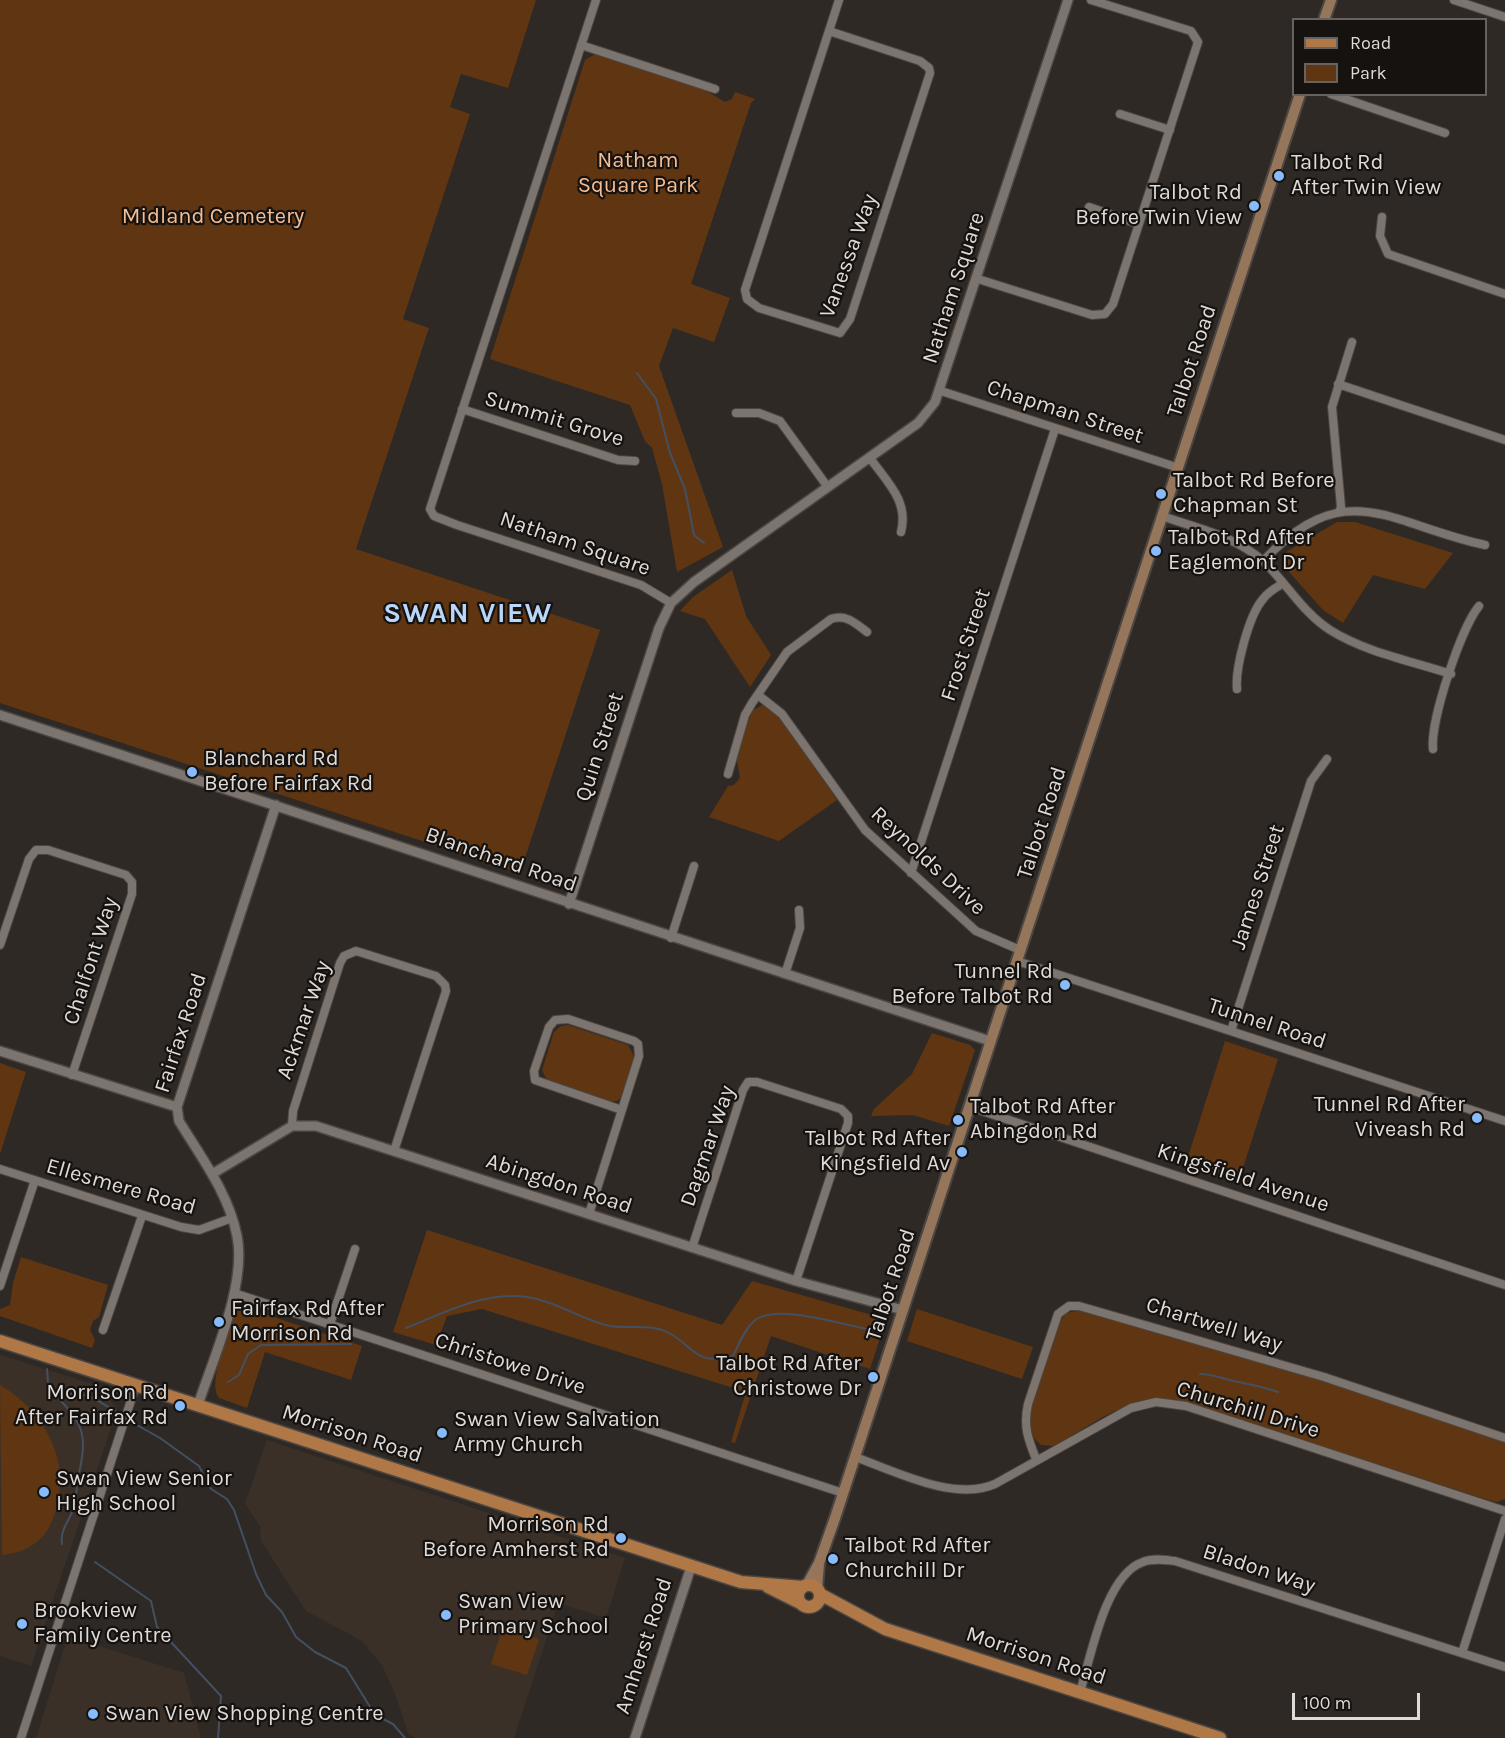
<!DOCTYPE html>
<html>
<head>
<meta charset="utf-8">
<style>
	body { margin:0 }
	#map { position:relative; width:1505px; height:1738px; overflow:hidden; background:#2f2925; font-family:Karla,sans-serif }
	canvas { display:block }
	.legend { position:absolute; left:1292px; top:18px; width:195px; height:78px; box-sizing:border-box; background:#151210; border:2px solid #666260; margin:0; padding:8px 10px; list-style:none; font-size:18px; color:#dfdbd8 }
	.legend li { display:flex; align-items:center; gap:12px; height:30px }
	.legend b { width:30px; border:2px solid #666260 }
	.scale { position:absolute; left:1292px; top:1693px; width:128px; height:27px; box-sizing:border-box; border:3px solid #dfdbd8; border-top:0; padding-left:8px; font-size:18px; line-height:21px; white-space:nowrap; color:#dfdbd8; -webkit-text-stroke:4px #151210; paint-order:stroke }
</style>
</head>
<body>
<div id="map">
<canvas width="1505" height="1738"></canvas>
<ul class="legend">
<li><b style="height:8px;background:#af7846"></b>Road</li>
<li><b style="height:16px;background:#5f3611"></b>Park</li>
</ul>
<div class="scale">100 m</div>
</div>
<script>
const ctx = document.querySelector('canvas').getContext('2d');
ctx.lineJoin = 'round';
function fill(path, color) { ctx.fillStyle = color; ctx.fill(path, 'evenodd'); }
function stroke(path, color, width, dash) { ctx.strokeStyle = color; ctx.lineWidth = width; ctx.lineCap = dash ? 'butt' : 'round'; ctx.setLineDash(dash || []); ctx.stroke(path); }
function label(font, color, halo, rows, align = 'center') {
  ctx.font = font + ' Karla,sans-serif'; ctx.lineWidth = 4.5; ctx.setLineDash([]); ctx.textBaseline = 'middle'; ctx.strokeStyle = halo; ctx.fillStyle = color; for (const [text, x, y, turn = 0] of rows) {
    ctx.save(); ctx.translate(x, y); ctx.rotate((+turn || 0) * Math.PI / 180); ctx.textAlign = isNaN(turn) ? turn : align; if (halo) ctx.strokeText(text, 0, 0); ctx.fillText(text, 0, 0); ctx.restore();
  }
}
const built = new Path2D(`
	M 0,1355 L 102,1387 L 117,1410 L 31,1666 L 0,1656 Z
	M 267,1440 L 625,1558 L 606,1618 L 558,1603 L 514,1738 L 415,1738 L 408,1733 L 396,1696 L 382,1665 L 362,1641 L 306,1611 L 261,1541 L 260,1526 L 245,1504 Z
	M 68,1636 L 184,1673 L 201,1738 L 36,1738 Z`);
const green = new Path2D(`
	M 0,0 L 536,0 L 508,88 L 461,74 L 450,107 L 470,114 L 403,319 L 429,328 L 356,549 L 600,630 L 520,873 L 0,703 Z
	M 595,54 L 701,88 L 725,102 L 732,99 L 735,92 L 755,99 L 751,103 L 691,284 L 730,298 L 714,342 L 673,328 L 659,366 L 723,547 L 677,572 L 662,484 L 652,448 L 645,441 L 630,405 L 490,359 L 585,60 Z
	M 1337,522 L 1355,522 L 1453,553 L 1425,589 L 1373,575 L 1343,623 L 1323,610 L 1282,564 L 1283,554 Z
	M 732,570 L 746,616 L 771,655 L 750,687 L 705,619 L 680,611 L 693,597 Z
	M 762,705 L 779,716 L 837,800 L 779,841 L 709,817 L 728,786 L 734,785 L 740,778 L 736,755 L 752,711 Z
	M 568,1025 L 628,1045 L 635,1058 L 623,1096 L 617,1101 L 609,1101 L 547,1080 L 542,1070 L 554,1032 L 561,1026 Z
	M 932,1033 L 970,1045 L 975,1050 L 949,1126 L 913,1115 L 871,1116 L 874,1109 L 912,1074 Z
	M 1225,1041 L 1278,1059 L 1239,1180 L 1186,1163 Z
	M 0,1063 L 26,1072 L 0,1154 Z
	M 427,1230 L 722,1325 L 752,1281 L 886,1319 L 870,1369 L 771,1336 L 735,1443 L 731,1442 L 746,1392 L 482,1309 L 447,1316 L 436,1345 L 393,1332 Z
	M 21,1257 L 108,1285 L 99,1317 L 93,1321 L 90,1330 L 95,1340 L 92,1348 L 0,1316 L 0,1309 L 10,1305 L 13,1283 Z
	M 246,1308 L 362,1346 L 351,1380 L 265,1352 L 247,1408 L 219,1398 C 206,1383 231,1329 237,1310 Z
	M 917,1309 L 1033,1347 L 1022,1379 L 907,1341 Z
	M 1081,1310 L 1315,1374 L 1505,1436 L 1505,1499 L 1497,1502 L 1485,1499 L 1199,1406 C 1137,1387 1105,1417 1054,1446 L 1041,1445 C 1030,1436 1029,1426 1030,1412 L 1059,1323 L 1066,1313 Z
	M 0,1385 C 48,1413 75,1469 52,1521 C 43,1543 24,1553 2,1555 Z
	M 503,1627 L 539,1639 L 527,1675 L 491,1664 Z`);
const stream = new Path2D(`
	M 637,373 L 656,399 L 670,453 L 685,489 L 694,535 L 704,543
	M 406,1328 C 446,1312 493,1287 537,1299 C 562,1305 585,1321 610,1326 C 629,1329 651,1323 669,1333 C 696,1348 695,1366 733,1356 C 739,1344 744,1330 754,1321 C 775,1301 853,1328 881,1332
	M 47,1369 L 48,1382 L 56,1396 C 82,1389 95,1398 116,1412
	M 1200,1374 C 1215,1374 1225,1380 1239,1382 C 1253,1385 1264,1387 1278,1392
	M 228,1382 L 239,1375 L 248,1354 L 261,1345 L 351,1344
	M 56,1396 C 86,1425 87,1438 78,1478 C 76,1488 77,1500 73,1510 C 68,1523 60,1530 62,1544
	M 135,1424 L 160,1438 L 199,1466 L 211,1489 L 227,1499 L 234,1510 L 256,1574 L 266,1595 L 282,1612 L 296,1637 L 315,1652 L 346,1668 L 375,1715 L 393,1724 L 405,1738
	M 95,1562 L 151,1601 L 157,1627 L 221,1696 L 218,1738`);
const minor = new Path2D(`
	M 596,0 L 430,509 L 434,516 L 457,525 L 641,585 L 671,603
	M 1454,0 L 1505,17
	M 829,31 L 920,61 L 929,68 L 930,73 L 850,319 L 840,333 L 759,308 L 747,299 L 745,290 L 839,0
	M 581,45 L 715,89
	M 1331,94 L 1445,133
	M 1120,114 L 1170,130
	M 1089,207 L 1138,224
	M 1382,217 L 1380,236 L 1388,254 L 1505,294
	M 978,279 L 1092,315 L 1105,314 L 1113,304 L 1198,42 L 1191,31 L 1091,0
	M 1338,384 L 1505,440
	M 941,391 L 1179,468
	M 462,409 L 618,460 L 635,461
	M 736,413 L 759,413 L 780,421 L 827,486
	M 870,458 C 887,482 909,501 901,532
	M 1339,512 L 1341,507 L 1332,407 L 1352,342
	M 1162,516 C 1196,528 1235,536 1263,561 C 1286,582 1302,612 1330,630 C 1365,652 1411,661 1451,674
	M 1263,561 C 1347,473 1388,524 1485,545
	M 1237,689 C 1235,668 1249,615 1263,599 C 1268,592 1275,588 1282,584
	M 758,695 L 782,714 L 865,830 L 976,931 L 1020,950
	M 1433,749 C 1430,721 1461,628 1479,606
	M 728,774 L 745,715 L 752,703 L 787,652 L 831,619 C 846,614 855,623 867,632
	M 911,873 L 1055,429
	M 671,938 L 694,866
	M 0,945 L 29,859 L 36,850 L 48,850 L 126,875 L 132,882 L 132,894 L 72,1075
	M 1017,961 L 1505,1121
	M 785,974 L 800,928 L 799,910
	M 1231,1031 L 1311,781 L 1327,759
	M 970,1107 L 1505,1285
	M 292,1126 L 293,1111 L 340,963 L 344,956 L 356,951 L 436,976 L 445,985 L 446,991 L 394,1151
	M 0,1169 L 181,1227 L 199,1230 L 232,1218
	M 589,1214 L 639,1056 L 638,1044 L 634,1041 L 568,1019 L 555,1020 L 549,1027 L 534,1071 L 535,1080 L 622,1110
	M 692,1248 L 743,1090 L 748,1082 L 757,1082 L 841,1109 L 848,1116 L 848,1123 L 796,1281
	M 0,1286 L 35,1180
	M 234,1293 L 843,1493
	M 330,1324 L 355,1249
	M 103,1330 L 142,1216
	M 855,1457 C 895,1471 954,1502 995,1484 L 1131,1408 L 1156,1402 L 1186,1406 L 1505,1511
	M 1036,1459 C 1028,1439 1023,1426 1028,1404 L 1058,1314 L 1069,1306 L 1079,1306 L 1324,1377 L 1505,1438
	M 1462,1653 L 1505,1519
	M 1080,1692 C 1091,1657 1105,1575 1143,1562 C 1153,1558 1165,1560 1175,1561 L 1505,1667
	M 21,1738 L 136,1385`);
const tertiary = new Path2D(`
	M 0,715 L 990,1041
	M 569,904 L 659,628 L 671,603 L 694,582 L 918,423 L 935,402 L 1068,0
	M 0,1051 L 177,1107
	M 212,1174 L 292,1126 L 316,1126 L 796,1281 L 903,1310
	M 198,1405 C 213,1359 247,1284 237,1236 C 229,1194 201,1157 179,1121 L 177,1107 L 276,805
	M 635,1738 L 691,1567`);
const secondary = new Path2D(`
	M 1324,20 L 1331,0
	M 807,1585 L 819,1563 L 835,1518 L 1300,94
	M 817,1589 L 819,1563`);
const primary = new Path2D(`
	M 0,1341 L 741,1582 L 803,1587
	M798 1596a11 11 0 1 1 22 0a11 11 0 1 1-22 0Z
	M 768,1587 L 800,1603
	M 820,1594 L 885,1629 L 1220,1738`);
const markers = [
	[1279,176,6,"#87bbfb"],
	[1254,206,6,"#87bbfb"],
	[1161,494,6,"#87bbfb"],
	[1156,551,6,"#87bbfb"],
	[192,772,6,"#87bbfb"],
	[1065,985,6,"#87bbfb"],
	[1477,1118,6,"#87bbfb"],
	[958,1120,6,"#87bbfb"],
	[962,1152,6,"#87bbfb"],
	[219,1322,6,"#87bbfb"],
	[873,1377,6,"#87bbfb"],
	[180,1406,6,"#87bbfb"],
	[442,1433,6,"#87bbfb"],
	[44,1492,6,"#87bbfb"],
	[621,1538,6,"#87bbfb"],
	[833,1559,6,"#87bbfb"],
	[446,1615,6,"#87bbfb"],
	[22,1624,6,"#87bbfb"],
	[93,1714,6,"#87bbfb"]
];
const parkNames = [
	["Natham",638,161],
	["Square Park",638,186],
	["Midland Cemetery",213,217]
];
const poiNames = [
	["Talbot Rd",1291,163],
	["After Twin View",1291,188],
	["Talbot Rd",1242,193,"right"],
	["Before Twin View",1242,218,"right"],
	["Talbot Rd Before",1173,481],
	["Chapman St",1173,506],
	["Talbot Rd After",1168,538],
	["Eaglemont Dr",1168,563],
	["Blanchard Rd",204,759],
	["Before Fairfax Rd",204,784],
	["Tunnel Rd",1053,972,"right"],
	["Before Talbot Rd",1053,997,"right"],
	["Tunnel Rd After",1465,1105,"right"],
	["Viveash Rd",1465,1130,"right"],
	["Talbot Rd After",970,1107],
	["Abingdon Rd",970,1132],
	["Talbot Rd After",950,1139,"right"],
	["Kingsfield Av",950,1164,"right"],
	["Fairfax Rd After",231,1309],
	["Morrison Rd",231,1334],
	["Talbot Rd After",861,1364,"right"],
	["Christowe Dr",861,1389,"right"],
	["Morrison Rd",168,1393,"right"],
	["After Fairfax Rd",168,1418,"right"],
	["Swan View Salvation",454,1420],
	["Army Church",454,1445],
	["Swan View Senior",56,1479],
	["High School",56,1504],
	["Morrison Rd",609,1525,"right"],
	["Before Amherst Rd",609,1550,"right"],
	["Talbot Rd After",845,1546],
	["Churchill Dr",845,1571],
	["Swan View",458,1602],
	["Primary School",458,1627],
	["Brookview",34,1611],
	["Family Centre",34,1636],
	["Swan View Shopping Centre",105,1714]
];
const streetNames = [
	["Vanessa Way",849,256,-70],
	["Natham Square",954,288,-72],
	["Talbot Road",1192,361,-72],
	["Chapman Street",1065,412,18],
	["Summit Grove",554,419,17],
	["Natham Square",575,544,19],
	["Frost Street",966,645,-72],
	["Quin Street",600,747,-72],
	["Talbot Road",1042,823,-72],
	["Blanchard Road",501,860,19],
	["Reynolds Drive",928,861,43],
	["James Street",1258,887,-72],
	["Chalfont Way",91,961,-72],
	["Ackmar Way",304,1020,-71],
	["Tunnel Road",1267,1024,18],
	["Fairfax Road",181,1033,-72],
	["Dagmar Way",708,1146,-71],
	["Kingsfield Avenue",1243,1178,18],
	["Abingdon Road",559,1184,18],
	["Ellesmere Road",121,1187,16],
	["Talbot Road",891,1285,-72],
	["Chartwell Way",1214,1325,17],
	["Christowe Drive",510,1364,18],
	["Churchill Drive",1248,1410,17],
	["Morrison Road",352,1434,18],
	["Bladon Way",1259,1569,18],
	["Amherst Road",644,1646,-72],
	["Morrison Road",1036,1656,18]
];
const districtNames = [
	["SWAN VIEW",468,614]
];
fill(built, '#3b3027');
fill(green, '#5f3611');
stroke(stream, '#435062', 2);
stroke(minor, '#4b4643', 10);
stroke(tertiary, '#4b4643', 12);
stroke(secondary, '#4b4643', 14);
stroke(primary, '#4b4643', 15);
stroke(minor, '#7c756f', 8);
stroke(tertiary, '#7c756f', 9);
stroke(secondary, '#96765a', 10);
stroke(primary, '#af7846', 12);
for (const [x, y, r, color] of markers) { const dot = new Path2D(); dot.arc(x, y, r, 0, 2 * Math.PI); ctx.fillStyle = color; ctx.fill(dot); stroke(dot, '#151210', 2); }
label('22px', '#f5bd92', '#151210', parkNames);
label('22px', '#dfdbd8', '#151210', poiNames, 'left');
label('22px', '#dfdbd8', '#151210', streetNames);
ctx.letterSpacing = '1.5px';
label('bold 28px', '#b9d6fb', '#151210', districtNames);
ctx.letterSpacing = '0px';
</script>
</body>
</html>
